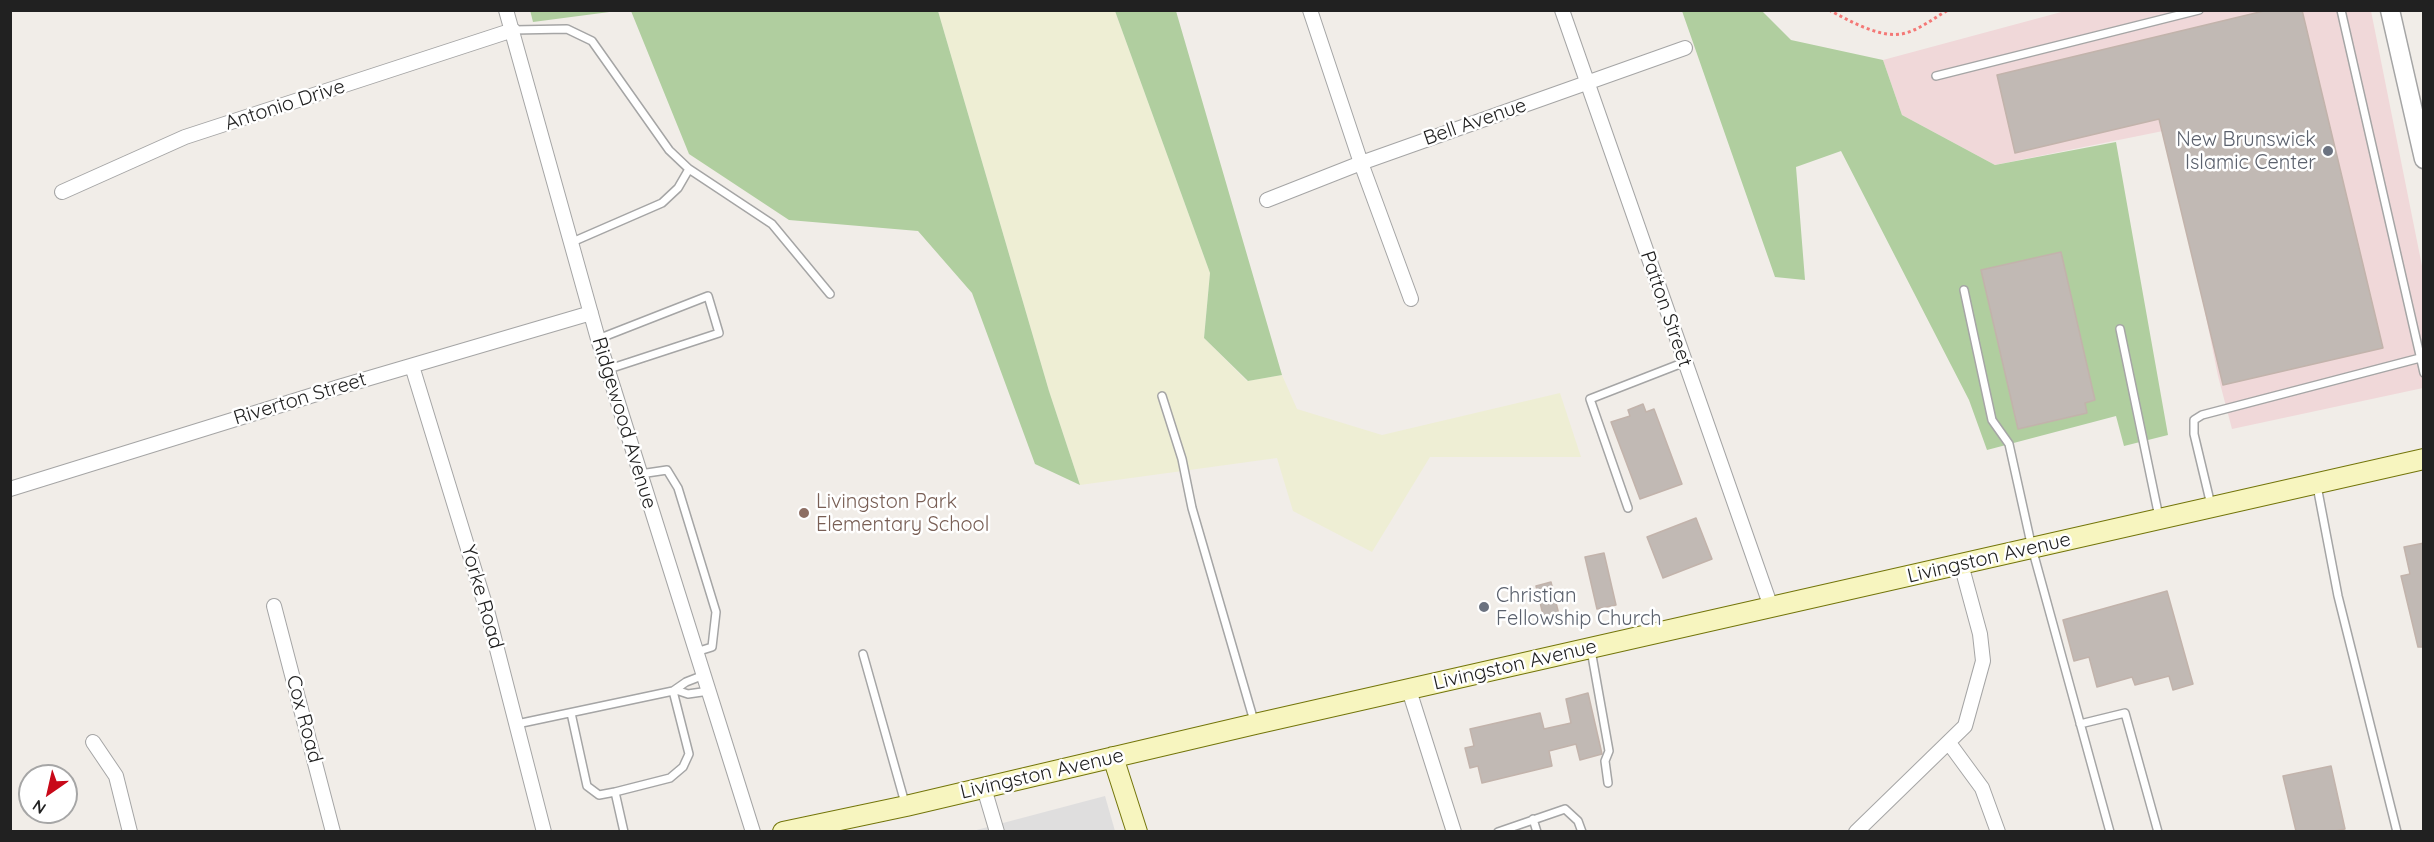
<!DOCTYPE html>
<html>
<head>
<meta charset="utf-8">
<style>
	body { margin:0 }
	#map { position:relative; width:2434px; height:842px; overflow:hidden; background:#f1ede8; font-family:Quicksand,sans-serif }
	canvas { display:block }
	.frame { position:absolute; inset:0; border:12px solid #212121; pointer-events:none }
	.north { position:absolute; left:18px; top:764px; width:60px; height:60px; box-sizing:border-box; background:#fff; border:2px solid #a6a6a6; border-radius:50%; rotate:214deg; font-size:16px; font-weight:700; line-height:24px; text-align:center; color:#212121 }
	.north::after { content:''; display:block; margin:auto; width:21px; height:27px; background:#c80919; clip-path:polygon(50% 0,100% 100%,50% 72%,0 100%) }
</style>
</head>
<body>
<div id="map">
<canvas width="2434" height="842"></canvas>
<div class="frame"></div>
<div class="north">N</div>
</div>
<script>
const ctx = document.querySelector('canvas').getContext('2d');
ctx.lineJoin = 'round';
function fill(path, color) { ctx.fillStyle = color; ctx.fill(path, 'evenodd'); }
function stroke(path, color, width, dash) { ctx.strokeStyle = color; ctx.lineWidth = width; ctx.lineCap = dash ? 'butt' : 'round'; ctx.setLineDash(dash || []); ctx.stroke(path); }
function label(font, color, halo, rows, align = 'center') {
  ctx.font = font + ' Quicksand,sans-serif'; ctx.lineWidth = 5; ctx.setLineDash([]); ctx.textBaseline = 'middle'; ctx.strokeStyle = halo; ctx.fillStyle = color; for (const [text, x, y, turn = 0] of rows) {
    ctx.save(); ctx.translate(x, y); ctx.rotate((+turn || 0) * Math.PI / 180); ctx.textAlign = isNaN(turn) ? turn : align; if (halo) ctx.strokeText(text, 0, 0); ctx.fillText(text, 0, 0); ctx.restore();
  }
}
const residential = new Path2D(`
	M 1105,796 L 1115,831 L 969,832 Z`);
const commercial = new Path2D(`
	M 2065,11 L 2371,11 L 2423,271 L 2423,388 L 2232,429 L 2218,376 L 2168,130 L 1995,165 L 1902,115 L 1883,60 Z`);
const farmland = new Path2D(`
	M 938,11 L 1115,11 L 1210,273 L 1204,338 L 1247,381 L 1282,375 L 1297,409 L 1382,435 L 1560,393 L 1581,457 L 1430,457 L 1372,552 L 1293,511 L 1277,458 L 1080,485 L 1049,391 Z`);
const forest = new Path2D(`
	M 530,10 L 617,10 L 617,11 L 533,22 Z
	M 631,11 L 938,11 L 1049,391 L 1080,485 L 1035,464 L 972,293 L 918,231 L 789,220 L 689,154 Z
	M 1115,11 L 1176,11 L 1282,375 L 1248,381 L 1204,338 L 1210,273 Z
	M 1682,11 L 1762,11 L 1791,40 L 1883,60 L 1902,115 L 1995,165 L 2116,142 L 2168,435 L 2124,446 L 2116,416 L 1987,450 L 1969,400 L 1841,151 L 1796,167 L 1805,280 L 1775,277 Z`);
const building = new Path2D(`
	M 2268,10 L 2302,10 L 2383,348 L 2223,385 L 2159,119 L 2015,153 L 1997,75 Z
	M 2061,252 L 2095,400 L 2085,403 L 2087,413 L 2018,429 L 1981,270 Z
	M 1643,404 L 1646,412 L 1654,409 L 1682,484 L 1640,499 L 1611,422 L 1630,416 L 1628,410 Z
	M 1696,518 L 1712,559 L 1663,578 L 1647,537 Z
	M 2424,543 L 2424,647 L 2418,647 L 2401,576 L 2410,574 L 2404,547 Z
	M 1604,553 L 1616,605 L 1597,609 L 1585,557 Z
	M 1551,582 L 1560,619 L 1545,623 L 1536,586 Z
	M 2167,591 L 2193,684 L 2173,690 L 2169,676 L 2135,685 L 2132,677 L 2097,687 L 2089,657 L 2074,661 L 2063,620 Z
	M 1588,693 L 1602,754 L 1580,760 L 1576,744 L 1549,751 L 1552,766 L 1482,783 L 1478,766 L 1470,768 L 1465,748 L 1474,746 L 1470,729 L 1540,713 L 1544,729 L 1571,723 L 1566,699 Z
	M 2331,766 L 2345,829 L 2335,831 L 2296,831 L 2283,776 Z`);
const path = new Path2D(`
	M 1829,10 C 1850,21 1882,40 1906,33 C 1922,28 1934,18 1948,10`);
const service = new Path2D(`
	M 2341,10 L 2424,373
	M 513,30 L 567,29 L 592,41 L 669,150 L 689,169 L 772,224 L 830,294
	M 1936,76 L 2199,10
	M 570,243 L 662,203 L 678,188 L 689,169
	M 1964,290 L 1992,420 L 2009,444 L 2032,548 L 2110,832
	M 2120,329 L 2159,517
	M 598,339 L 708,296 L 719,333 L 609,369
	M 1162,396 L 1182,459 L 1192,508 L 1254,721
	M 640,474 L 667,470 L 678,488 L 716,612 L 712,647 L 696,652
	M 2317,486 L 2338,596 L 2397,832
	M 2211,505 L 2194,434 L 2194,420 L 2202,415 L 2420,358
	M 1628,508 L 1590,399 L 1685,362
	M 1591,650 L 1609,751 L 1605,761 L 1608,783
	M 863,654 L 905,803
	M 676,690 L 688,694 L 709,691
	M 571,713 L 587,786 L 599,795 L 615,792
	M 517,724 L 673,691 L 686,682 L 704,675
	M 2080,724 L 2125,713 L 2158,832
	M 1533,819 L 1537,832
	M 624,832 L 615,792 L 670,778 L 683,767 L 689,754 L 673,691
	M 1498,832 L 1565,809 L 1578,821 L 1582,832`);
const minor = new Path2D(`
	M 506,10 L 598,339 L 753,832
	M 1310,10 L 1361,163 L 1411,299
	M 1562,10 L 1771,607
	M 62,192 L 185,137 L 513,30
	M 1267,200 L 1361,163 L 1685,48
	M 412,366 L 488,614 L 544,832
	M 10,489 L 339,387 L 591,313
	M 274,606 L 333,832
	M 1409,690 L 1454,832
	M 93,742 L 116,776 L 130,832
	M 1949,743 L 1982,788 L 1998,832
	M 984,788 L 997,832
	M 1856,832 L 1965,726 L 1983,661 L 1980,634 L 1961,564`);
const tertiary = new Path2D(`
	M 2390,10 L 2424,159`);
const secondary = new Path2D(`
	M 1113,757 L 1137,832
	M 783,832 L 906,806 L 1255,724 L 2424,459`);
const markers = [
	[2328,151,6,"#6b7280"],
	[804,513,6,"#8d6e63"],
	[1484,607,6,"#6b7280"]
];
const streetNames = [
	["Antonio Drive",285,105,-18],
	["Bell Avenue",1475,122,-19],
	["Patton Street",1666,309,71],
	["Riverton Street",300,399,-17],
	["Ridgewood Avenue",624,423,73],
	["Livingston Avenue",1989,558,-13],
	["Yorke Road",482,597,74],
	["Livingston Avenue",1515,665,-13],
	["Cox Road",304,719,75],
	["Livingston Avenue",1042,774,-13]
];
const worshipNames = [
	["New Brunswick",2316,140],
	["Islamic Center",2316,163],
	["Christian",1496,596,"left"],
	["Fellowship Church",1496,619,"left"]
];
const educationNames = [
	["Livingston Park",816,502],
	["Elementary School",816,525]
];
fill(residential, '#dfdede');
fill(commercial, '#f0d8d9');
fill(farmland, '#eeeed4');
fill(forest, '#b0ce9f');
fill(building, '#c1b9b4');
stroke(building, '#c2b3ab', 1.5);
stroke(service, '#a5a5a5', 10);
stroke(minor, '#a5a5a5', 16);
stroke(tertiary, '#a5a5a5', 21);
stroke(secondary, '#73750a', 22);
stroke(path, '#f47876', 3, [3, 3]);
stroke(service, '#fff', 7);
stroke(minor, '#fff', 14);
stroke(tertiary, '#fff', 18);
stroke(secondary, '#f7f5bf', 20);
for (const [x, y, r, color] of markers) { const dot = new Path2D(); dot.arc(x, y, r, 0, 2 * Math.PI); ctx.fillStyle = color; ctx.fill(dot); stroke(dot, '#fff', 2); }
label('20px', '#212121', '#fff', streetNames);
label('20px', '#5b616d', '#fff', worshipNames, 'right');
label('20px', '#785e54', '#fff', educationNames, 'left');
</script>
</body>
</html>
